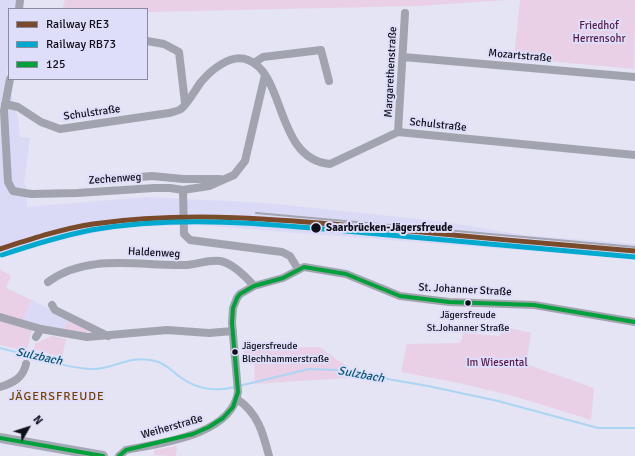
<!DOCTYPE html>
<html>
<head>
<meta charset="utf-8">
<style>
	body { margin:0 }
	#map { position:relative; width:635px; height:456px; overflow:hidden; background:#e4e4f4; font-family:Signika,sans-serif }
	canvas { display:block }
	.legend { position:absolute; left:8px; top:8px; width:140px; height:72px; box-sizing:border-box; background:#dedefa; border:1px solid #8b8ba0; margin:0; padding:5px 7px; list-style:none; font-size:12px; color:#0f0e19 }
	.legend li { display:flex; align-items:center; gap:8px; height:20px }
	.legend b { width:20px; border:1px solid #8b8ba0 }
	.north { position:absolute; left:8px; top:408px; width:40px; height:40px; -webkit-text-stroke:3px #dedefa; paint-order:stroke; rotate:51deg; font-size:11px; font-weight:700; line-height:16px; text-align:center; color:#0f0e19 }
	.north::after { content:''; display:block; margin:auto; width:14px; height:18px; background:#0f0e19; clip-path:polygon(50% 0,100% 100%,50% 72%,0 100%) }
</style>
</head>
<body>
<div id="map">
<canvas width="635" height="456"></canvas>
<ul class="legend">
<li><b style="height:5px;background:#7a4b2a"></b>Railway RE3</li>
<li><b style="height:5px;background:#00a9ce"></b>Railway RB73</li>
<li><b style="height:5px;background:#00a13a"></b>125</li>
</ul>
<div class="north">N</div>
</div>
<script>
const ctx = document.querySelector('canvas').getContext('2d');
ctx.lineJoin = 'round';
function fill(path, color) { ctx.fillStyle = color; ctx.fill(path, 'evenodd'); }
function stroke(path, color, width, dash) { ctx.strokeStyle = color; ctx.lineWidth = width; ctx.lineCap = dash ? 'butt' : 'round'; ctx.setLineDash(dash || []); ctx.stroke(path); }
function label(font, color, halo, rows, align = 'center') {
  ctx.font = font + ' Signika,sans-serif'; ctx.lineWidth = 4; ctx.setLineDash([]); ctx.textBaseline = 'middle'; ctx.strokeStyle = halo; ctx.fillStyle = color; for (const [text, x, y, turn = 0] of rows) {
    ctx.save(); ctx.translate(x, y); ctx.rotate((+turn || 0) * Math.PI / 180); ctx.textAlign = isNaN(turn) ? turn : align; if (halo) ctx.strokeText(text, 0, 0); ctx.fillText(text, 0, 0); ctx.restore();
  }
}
const built = new Path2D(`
	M 0,0 L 16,0 L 15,9 L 9,9 L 9,61 L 6,79 L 18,117 L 20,137 L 30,138 L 24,184 L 26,186 L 27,207 L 147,197 L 266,203 L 438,221 L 524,235 L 635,244 L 635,259 L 195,225 L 123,227 L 23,248 L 0,257 Z
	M 32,300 L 69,319 L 63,331 L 23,321 Z`);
const green = new Path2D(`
	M 65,0 L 508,0 L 418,6 L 147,12 L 147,9 L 62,9 Z
	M 520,0 L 635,0 L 634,69 L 514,58 Z
	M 0,269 L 11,276 L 6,288 L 32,300 L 23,321 L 0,314 Z
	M 0,319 L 32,329 L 27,351 L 0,345 Z
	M 69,319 L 88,329 L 87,333 L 63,331 Z
	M 501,326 L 531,333 L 526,364 L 594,388 L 591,420 L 517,397 L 459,383 L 401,372 L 407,344 L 461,343 L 463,333 L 500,336 Z
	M 52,336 L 66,339 L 62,357 L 33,349 L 35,344 Z
	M 320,347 L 340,362 L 348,366 L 347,378 L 255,384 L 254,363 L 244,363 L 243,348 Z
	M 177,446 L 176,456 L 154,455 L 154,450 Z`);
const stream = new Path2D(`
	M 0,348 C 25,354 71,370 95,369 C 118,367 130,355 155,361 C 165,363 172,371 180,377 C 196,389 216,392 235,387
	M 239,386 L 309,369 L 336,370 L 428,386 L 498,401 L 598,428 L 635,428`);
const minor = new Path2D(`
	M 19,9 L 20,0
	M 147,41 L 164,44 L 179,52 L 185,103
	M 403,57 L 635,77
	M 254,63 L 263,57 L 321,50 L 329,81
	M 10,79 L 4,111 L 8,182 L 13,191 L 31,194 L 77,193 L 154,188 L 170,188 L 183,190 L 209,186 L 234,175 L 245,161 L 265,75
	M 5,104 L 18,107 L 41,122 L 60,129 L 169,113 C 173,112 178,111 181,109 C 189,102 195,90 201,82 C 211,70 231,53 248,60 C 286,74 275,159 330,164 L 398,132 L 635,155
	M 398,132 L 405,13
	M 101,180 L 152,176 L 183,179 L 220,179
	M 183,190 L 184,234 L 190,240 L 282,252 L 290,256 L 298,269
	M 48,282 C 87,253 139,266 184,265 C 196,265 208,259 220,261 C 233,263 246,277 254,286
	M 52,305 L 55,310 L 108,336
	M 0,317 L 41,329
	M 36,337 L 41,329 L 87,337 L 167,330 L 209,333 L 233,331
	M 0,387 C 13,383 23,378 26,364
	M 237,399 C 258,413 263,433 269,456
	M 119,456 L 126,450 C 161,443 232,435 238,392 L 232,323 L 233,308 L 237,298 L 240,294 L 254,286 L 283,278 L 304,267 L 346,274 L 400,296 L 449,302 L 534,305 L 635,322`);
const major = new Path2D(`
	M 0,438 L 103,456`);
const rail = new Path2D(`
	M 256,213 L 635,247`);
const bus1 = new Path2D(`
	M 0,438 L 103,456
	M 119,456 L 126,450 L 193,434 L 209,427 L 223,418 L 233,407 L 238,392 L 232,323 L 233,308 L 237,298 L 240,294 L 254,286 L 283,278 L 304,267 L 346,274 L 400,296 L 449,302 L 534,305 L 635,322`);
const rail1 = new Path2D(`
	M 0,249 C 31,239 61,229 93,224 C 192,210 290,220 388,229 C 470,237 553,244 635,251`);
const rail2 = new Path2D(`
	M 2,255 C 32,245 61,236 91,230 C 189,213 291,226 389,235 C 471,243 553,250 635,257`);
const markers = [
	[316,228,5.5,"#0f0e19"],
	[468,303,3.5,"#0f0e19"],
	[235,352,3.5,"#0f0e19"]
];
const busNames = [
	["Jägersfreude",468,315],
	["St.Johanner Straße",468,328],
	["Jägersfreude",242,346,"left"],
	["Blechhammerstraße",242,359,"left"]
];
const parkNames = [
	["Friedhof",599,26],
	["Herrensohr",599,39],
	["Im Wiesental",497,363]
];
const streetNames = [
	["Mozartstraße",520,56,5],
	["Margarethenstraße",391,72,-87],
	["Schulstraße",92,113,-8],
	["Schulstraße",438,125,6],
	["Zechenweg",115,179,-4],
	["Haldenweg",154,253,3],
	["St. Johanner Straße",465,290,3],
	["Weiherstraße",172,427,-16]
];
const stopNames = [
	["Saarbrücken-Jägersfreude",326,228]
];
const waterNames = [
	["Sulzbach",39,357,12],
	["Sulzbach",361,375,10]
];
const neighbourhoodNames = [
	["JÄGERSFREUDE",57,397]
];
fill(built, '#dadaf7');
fill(green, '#e9d0e7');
stroke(stream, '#abd5f2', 2);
stroke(minor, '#a1a4ae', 8);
stroke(major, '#a4a8b4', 10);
stroke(rail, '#a3a4ae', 2);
stroke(bus1, '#00a13a', 4);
stroke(rail1, '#7a4b2a', 5);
stroke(rail2, '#00a9ce', 5);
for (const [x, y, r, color] of markers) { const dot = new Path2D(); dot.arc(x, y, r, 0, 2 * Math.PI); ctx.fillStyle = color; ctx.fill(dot); stroke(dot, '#dedefa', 1.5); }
label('10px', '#0f0e19', '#dedefa', busNames);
label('11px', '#581948', '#dedefa', parkNames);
label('11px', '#0f0e19', '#dedefa', streetNames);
label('bold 11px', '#0f0e19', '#dedefa', stopNames, 'left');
label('italic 12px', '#035777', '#dedefa', waterNames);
ctx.letterSpacing = '1px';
label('12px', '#753e01', '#dedefa', neighbourhoodNames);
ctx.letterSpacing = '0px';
</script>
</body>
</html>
